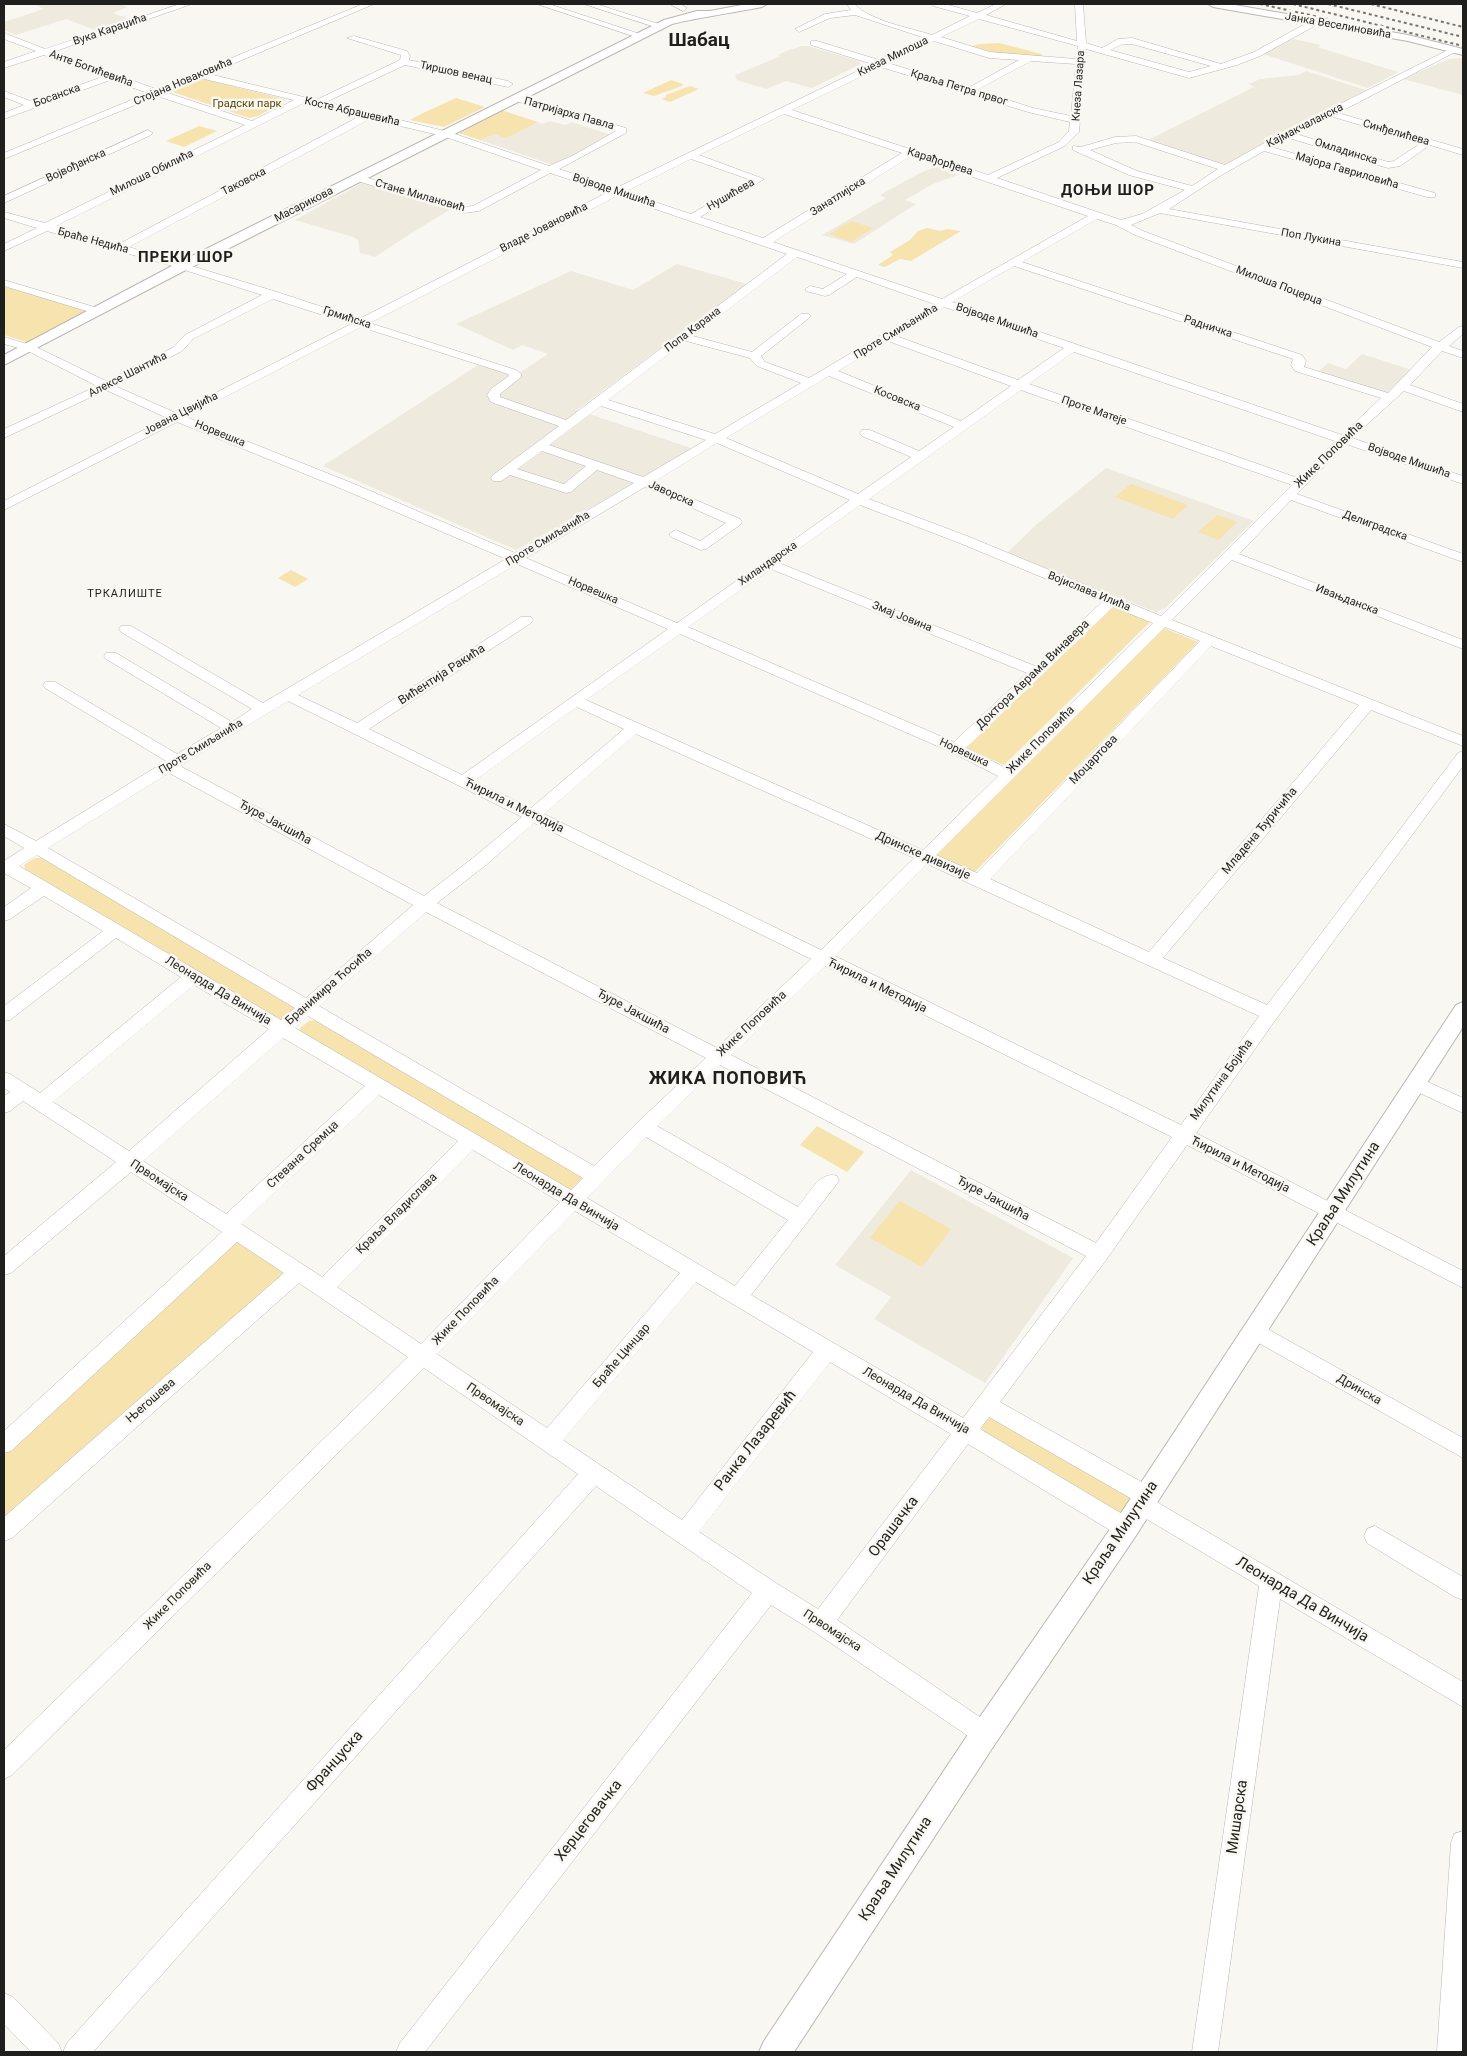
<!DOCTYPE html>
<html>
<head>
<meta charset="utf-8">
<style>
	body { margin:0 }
	#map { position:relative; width:1467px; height:2056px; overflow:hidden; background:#f9f7f2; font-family:Roboto,sans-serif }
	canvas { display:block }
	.frame { position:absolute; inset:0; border:5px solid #1f1f1d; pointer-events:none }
</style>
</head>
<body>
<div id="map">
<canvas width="1467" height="2056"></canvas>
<div class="frame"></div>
</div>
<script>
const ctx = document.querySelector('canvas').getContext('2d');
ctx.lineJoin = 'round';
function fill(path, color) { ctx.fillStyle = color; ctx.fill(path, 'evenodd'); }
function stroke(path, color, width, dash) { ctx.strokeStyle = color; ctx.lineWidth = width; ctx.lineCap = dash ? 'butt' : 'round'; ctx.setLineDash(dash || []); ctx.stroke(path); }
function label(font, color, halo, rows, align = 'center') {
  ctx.font = font + ' Roboto,sans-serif'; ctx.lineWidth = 5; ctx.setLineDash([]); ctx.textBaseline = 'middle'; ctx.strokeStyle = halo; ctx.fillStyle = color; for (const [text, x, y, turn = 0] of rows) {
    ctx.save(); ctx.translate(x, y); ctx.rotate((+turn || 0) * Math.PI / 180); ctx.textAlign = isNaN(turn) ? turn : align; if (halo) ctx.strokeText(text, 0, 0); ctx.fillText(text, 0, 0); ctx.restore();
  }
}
const built = new Path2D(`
	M 33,4 L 117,4 L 128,7 L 113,13 L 133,21 L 101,32 L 66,19 L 16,35 L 4,30 L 4,22 L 44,9 Z
	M 1293,39 L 1321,45 L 1317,47 L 1398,72 L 1368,88 L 1263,54 Z
	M 801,46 L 808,46 L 859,61 L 861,64 L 812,88 L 786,81 L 766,89 L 737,80 L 735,75 L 781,56 L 778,55 L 791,49 L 794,49 Z
	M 1463,58 L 1463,95 L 1403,79 L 1449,59 Z
	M 1306,71 L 1366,90 L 1222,166 L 1148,140 L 1254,87 L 1249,84 L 1260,79 L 1299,75 Z
	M 550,121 L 565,125 L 572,122 L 614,136 L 556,166 L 480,140 L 495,134 L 506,137 L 538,122 L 543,124 Z
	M 936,167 L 958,175 L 933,184 L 905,200 L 916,204 L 854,244 L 822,235 L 886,198 L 880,195 L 922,172 Z
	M 364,182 L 453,208 L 413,232 L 375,257 L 360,253 L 358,240 L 353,237 L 295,220 Z
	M 677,264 L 747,284 L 577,410 L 694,449 L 516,550 L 323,466 L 478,365 L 516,375 L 548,354 L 522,345 L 513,350 L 456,324 L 571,271 L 633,290 Z
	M 1362,354 L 1412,370 L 1387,394 L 1318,372 L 1328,363 L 1346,369 Z
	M 1106,468 L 1254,521 L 1165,608 L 1156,612 L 1007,553 L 1037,524 Z
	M 911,1170 L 1073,1258 L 985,1383 L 874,1319 L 891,1297 L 835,1265 Z`);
const green = new Path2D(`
	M 999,43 L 1042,54 L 1041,57 L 996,53 L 971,46 L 980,44 Z
	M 203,79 L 284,99 L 285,101 L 258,116 L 249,118 L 170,91 L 196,80 Z
	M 671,80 L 683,84 L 682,86 L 654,96 L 643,93 Z
	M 690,86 L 699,89 L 670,102 L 662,99 L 666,97 L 666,95 Z
	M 456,98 L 485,107 L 444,127 L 410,120 C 425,111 440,106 456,98 Z
	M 501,110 L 538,122 L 506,138 L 495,134 L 480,140 L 459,133 Z
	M 199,126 L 217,131 L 184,147 L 166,141 Z
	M 851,221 L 873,228 L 851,242 L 829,234 Z
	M 927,228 L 940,231 L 947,229 L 961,231 L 911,261 L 900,259 L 885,267 L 878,265 L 893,255 L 890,252 L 910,240 L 918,231 Z
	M 4,284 L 94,311 L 30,343 L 4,335 Z
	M 1131,484 L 1188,505 L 1173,519 L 1115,497 Z
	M 1217,515 L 1237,522 L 1218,540 L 1198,532 Z
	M 291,570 L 308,579 L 295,587 L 278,578 Z
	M 1112,606 L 1150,622 L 1004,765 L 964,747 Z
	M 1164,628 L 1198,642 L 974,873 L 936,855 Z
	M 35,858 L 44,858 L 297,1009 L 282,1020 L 279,1020 L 25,869 L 24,865 Z
	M 318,1020 L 583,1174 L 585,1179 L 573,1190 L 566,1190 L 300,1033 L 300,1028 L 309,1021 Z
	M 817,1126 L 864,1152 L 847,1172 L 800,1145 Z
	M 900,1201 L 951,1229 L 922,1267 L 870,1238 Z
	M 237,1241 L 244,1244 L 282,1272 L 284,1276 L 282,1280 L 4,1527 L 4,1451 L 230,1242 Z
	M 993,1416 L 1129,1496 L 1130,1502 L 1123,1513 L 1116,1515 L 982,1433 L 982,1423 Z`);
const minor = new Path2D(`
	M 180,4 L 192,4 L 53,52 L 156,89 L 363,4 L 374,4 L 209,74 L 316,100 L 400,60 L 401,55 L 347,38 L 354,36 L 407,51 L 410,56 L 409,60 L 508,81 L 513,84 L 508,87 L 405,65 L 326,102 L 449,132 L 549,166 L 574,155 L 616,131 L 512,100 L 512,96 L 518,96 L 626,128 L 626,133 L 559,169 L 616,188 L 872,64 L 811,45 L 811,41 L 817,41 L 879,60 L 925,38 L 855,15 L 830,18 L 799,32 L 795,29 L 825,14 L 851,10 L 847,4 L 855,4 C 869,21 911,28 932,35 L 970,16 L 933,6 L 932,4 L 945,4 L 977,13 L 996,4 L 1006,4 L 986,15 L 1077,41 L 1075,4 L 1083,4 L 1086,43 L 1102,48 L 1118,39 L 1132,38 L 1221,64 L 1254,52 L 1314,19 L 1320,19 L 1320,23 L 1260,56 L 1237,65 L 1189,78 L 1086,49 L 1079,132 L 1065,146 L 997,178 L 1121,220 L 1142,214 L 1185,190 L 1129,175 L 1073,150 L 1073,146 L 1081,147 L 1115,137 L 1136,136 L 1225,165 L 1284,132 L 1452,48 L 1458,48 L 1459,50 L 1338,113 L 1463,149 L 1463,155 L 1430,145 L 1400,166 L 1388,168 L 1289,138 L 1271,147 L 1435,193 L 1435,197 L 1427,197 L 1264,151 L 1220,176 L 1169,209 L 1463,262 L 1463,268 L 1160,213 L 1131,225 L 1143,231 L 1439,342 L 1459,327 L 1463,326 L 1463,334 L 1449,346 L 1463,351 L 1463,358 L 1442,351 L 1410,385 L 1463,404 L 1463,412 L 1404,391 L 1352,438 L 1463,476 L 1463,484 L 1346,444 L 1297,494 L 1463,554 L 1463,562 L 1291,500 L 1239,554 L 1463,640 L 1463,649 L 1232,560 L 1172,620 L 1463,736 L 1463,746 L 1371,710 L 1163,958 L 1267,1005 L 1458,753 L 1463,751 L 1463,766 L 1276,1019 L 1196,1133 L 1463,1271 L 1463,1288 L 1187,1145 L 1106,1260 L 1000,1402 L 1154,1489 L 1157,1496 L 1155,1501 L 1463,1682 L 1463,1707 L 1280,1599 L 1218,2052 L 1192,2052 L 1259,1586 L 1133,1511 L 1130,1504 L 1132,1499 L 989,1417 L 980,1429 L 1134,1521 L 1137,1528 L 1134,1535 L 1126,1538 L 1118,1535 L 968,1444 L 837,1620 L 993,1726 L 997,1734 L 993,1742 L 985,1746 L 977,1742 L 813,1631 L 771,1605 L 425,2052 L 396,2052 L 400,2043 L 752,1593 L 596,1486 L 93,2052 L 63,2052 L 67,2043 L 578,1474 L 424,1368 L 12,1775 L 4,1779 L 4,1750 L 408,1357 L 299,1283 L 12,1538 L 4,1541 L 4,1517 L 284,1273 L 237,1242 L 11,1451 L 4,1453 L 4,1431 L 222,1232 L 131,1172 L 11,1273 L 4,1275 L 4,1256 L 116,1162 L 23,1101 L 10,1111 L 4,1113 L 4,1096 L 10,1092 L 4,1088 L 4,1072 L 10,1074 L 40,1093 L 181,977 L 116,938 L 10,1020 L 4,1021 L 4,1006 L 103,931 L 44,896 L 10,919 L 4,921 L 4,907 L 31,888 L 4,873 L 4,861 L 24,848 L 4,836 L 4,824 L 36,841 L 166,761 L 45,688 L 43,685 L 45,682 L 55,682 L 177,754 L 221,728 L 106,659 L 104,656 L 106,653 L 116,653 L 232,722 L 252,709 L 121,632 L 119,629 L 121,626 L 131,626 L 263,703 L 506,559 L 342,489 L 177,422 L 4,510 L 4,501 L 167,418 L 106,390 L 4,438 L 4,429 L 97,386 L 26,350 L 4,344 L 4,337 L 34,346 L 106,381 L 174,347 L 185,335 L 262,295 L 169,265 L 47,231 L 4,251 L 4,244 L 37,228 L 4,218 L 4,212 L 45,223 L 245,125 L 157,96 L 4,159 L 4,153 L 148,93 L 110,80 L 4,119 L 4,113 L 24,105 L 4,97 L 4,91 L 33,102 L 102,77 L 44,55 L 4,68 L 4,62 L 36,51 L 4,39 L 4,33 L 45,49 ZM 979,19 L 1078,46 L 1076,59 L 990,52 L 941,37 ZM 934,41 L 989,58 L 1019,60 L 968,88 L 888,63 ZM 1123,44 L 1132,44 L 1211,66 L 1189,72 L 1110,50 ZM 1031,61 L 1076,64 L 1071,116 L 1033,108 L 977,90 ZM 881,67 L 1028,112 L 1070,122 L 1069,131 L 1059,142 L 988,175 L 792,110 ZM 200,78 L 294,100 L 252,121 L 165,92 ZM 304,103 L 360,116 L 119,244 L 56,226 ZM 784,114 L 902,153 L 763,238 L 700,217 L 764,179 L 699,155 ZM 1330,116 L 1421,143 L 1394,161 L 1388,162 L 1296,134 ZM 370,119 L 443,136 L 541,170 L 473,206 L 464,207 L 358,175 L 353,178 L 354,180 L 464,213 L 479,211 L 550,173 L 608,192 L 359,319 L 277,292 L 129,247 ZM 1135,142 L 1218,169 L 1192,186 L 1137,171 L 1090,150 L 1116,143 ZM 911,156 L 1088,216 L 942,299 L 773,242 ZM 691,159 L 751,180 L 691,214 L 625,192 ZM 617,196 L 787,254 L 566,420 L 500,397 L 500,394 L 521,377 L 521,374 L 516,370 L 370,323 ZM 1097,219 L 1116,225 L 1135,235 L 1432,347 L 1388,393 L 1304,367 L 1306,361 L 1302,355 L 1022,262 ZM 797,257 L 847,274 L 823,289 L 810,286 L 805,289 L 806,291 L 825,296 L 829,295 L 857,277 L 934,304 L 809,378 L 765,362 L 761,356 L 809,318 L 811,316 L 809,314 L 801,314 L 752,352 L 693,336 ZM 1014,266 L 1293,359 L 1291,365 L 1295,371 L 1381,398 L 1342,435 L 952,302 ZM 273,299 L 351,324 L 176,413 L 115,386 L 182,351 L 193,339 ZM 944,307 L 1064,348 L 1018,380 L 896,336 ZM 361,327 L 508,374 L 509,376 L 492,388 L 487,395 L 491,402 L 559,426 L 493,475 L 491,478 L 493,481 L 501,481 L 510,475 L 566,493 L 571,492 L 597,470 L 634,483 L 515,553 L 352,483 L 186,417 ZM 686,341 L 750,358 L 757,366 L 801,383 L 715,434 L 608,400 ZM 888,341 L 1011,386 L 961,421 L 838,371 ZM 1074,352 L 1335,441 L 1298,478 L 1029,384 ZM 829,376 L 954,427 L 919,451 L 870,430 L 862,430 L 860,433 L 862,436 L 911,457 L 858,494 L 726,438 ZM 1021,390 L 1032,394 L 1292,485 L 1161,616 L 967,536 L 869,499 ZM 601,406 L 706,440 L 643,477 L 549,445 ZM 717,443 L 850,500 L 677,623 L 526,558 L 645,487 L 726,523 L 700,541 L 676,530 L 669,534 L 671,537 L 701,550 L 706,549 L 740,525 L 742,522 L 740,519 L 654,482 ZM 542,451 L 586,466 L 564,484 L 517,469 ZM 860,505 L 957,542 L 1102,602 L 1035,666 L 779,563 ZM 517,564 L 668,629 L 462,775 L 369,729 L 531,623 L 533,620 L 531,617 L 521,617 L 357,723 L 298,695 ZM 771,569 L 1027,673 L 954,742 L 688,627 ZM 1113,607 L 1153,623 L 1006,768 L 966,748 ZM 1165,627 L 1200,641 L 977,873 L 936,855 ZM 680,634 L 951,752 L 998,776 L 923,850 L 586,700 ZM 1211,646 L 1359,705 L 1149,952 L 990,879 ZM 288,701 L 522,817 L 474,857 L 424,896 L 180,766 ZM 577,707 L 624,729 L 531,808 L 474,781 ZM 636,734 L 914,858 L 821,950 L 544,814 ZM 169,773 L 413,905 L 306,998 L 48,848 ZM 534,823 L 811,959 L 717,1048 L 437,903 L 486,865 ZM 37,855 L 295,1008 L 281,1020 L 19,866 ZM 927,864 L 1259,1016 L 1181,1125 L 835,956 ZM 426,912 L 706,1058 L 638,1122 L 594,1166 L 319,1006 ZM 825,966 L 1172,1137 L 1096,1243 L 731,1055 ZM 194,985 L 269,1029 L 129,1151 L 53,1102 ZM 308,1016 L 583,1178 L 571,1190 L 295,1028 ZM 283,1038 L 365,1086 L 226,1214 L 143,1161 ZM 720,1065 L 1086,1256 L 963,1418 L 751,1295 L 839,1181 L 837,1176 C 820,1170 808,1195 798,1207 L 657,1126 ZM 379,1095 L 458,1141 L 322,1277 L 241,1224 ZM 646,1137 L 788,1220 L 735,1286 L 587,1198 ZM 473,1150 L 560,1202 L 421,1344 L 337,1287 ZM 575,1211 L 680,1273 L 547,1428 L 437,1354 ZM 696,1282 L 813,1352 L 682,1520 L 563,1440 ZM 830,1362 L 951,1434 L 818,1609 L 776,1583 L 699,1532 Z
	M 537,4 L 549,4 L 646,36 L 639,38 Z
	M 584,4 L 596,4 L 665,26 L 658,28 Z
	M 670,4 L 680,4 L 687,8 L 683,11 Z
	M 148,130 L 153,133 L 151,135 L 4,203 L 4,196 Z
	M 4,280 L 101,309 L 103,311 L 97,314 L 93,313 L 4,286 Z
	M 1417,1077 L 1463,1098 L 1463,1113 L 1411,1089 L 1408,1084 L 1411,1079 Z
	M 1255,1322 L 1463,1438 L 1463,1458 L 1248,1337 L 1245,1331 L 1248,1325 Z
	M 1375,1526 L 1463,1577 L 1463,1600 L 1455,1597 L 1367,1543 L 1364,1536 L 1367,1529 Z
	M 1463,1831 L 1463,2052 L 1437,2052 L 1451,1843 L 1454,1834 Z
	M 4,1993 L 13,1997 L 58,2043 L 62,2052 L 31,2052 L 4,2024 Z`);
const major = new Path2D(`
	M 747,4 L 767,4 L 762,7 C 731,13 701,17 672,24 L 180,273 L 4,365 L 4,355 L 170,267 L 664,20 L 697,11 L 710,11 Z
	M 1208,4 L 1229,4 L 1408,35 L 1463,49 L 1463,55 L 1408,41 L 1213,7 Z
	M 1463,1002 L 1463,1027 L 1135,1537 L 995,1744 L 794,2052 L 759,2052 L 764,2041 L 975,1724 L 1117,1519 L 1456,1005 Z`);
const rail = new Path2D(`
	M 1260,4 L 1328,19
	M 1293,4 L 1463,46
	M 1328,4 L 1463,37
	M 1371,4 L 1463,27`);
const farStreetnames = [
	["Јанка Веселиновића",1338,26,10],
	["Вука Караџића",110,30,-19],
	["Кнеза Милоша",893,57,-26],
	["Анте Богићевића",91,69,20],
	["Тиршов венац",456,73,12],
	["Стојана Новаковића",183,82,-23],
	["Кнеза Лазара",1079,86,-86],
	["Краља Петра првог",959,88,17],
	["Босанска",57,96,-20],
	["Косте Абрашевића",352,112,13],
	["Патријарха Павла",569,114,16],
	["Кајмакчаланска",1305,126,-27],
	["Синђелићева",1396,133,16],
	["Омладинска",1346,152,17],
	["Карађорђева",940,162,18],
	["Војвођанска",76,166,-25],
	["Мајора Гавриловића",1347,171,16],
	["Милоша Обилића",152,173,-26],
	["Таковска",244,182,-27],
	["Војводе Мишића",614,191,18],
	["Нушићева",731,195,-30],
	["Стане Милановић",420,196,16],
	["Занатлијска",838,197,-32],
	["Масарикова",304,205,-27],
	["Владе Јовановића",544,228,-27],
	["Поп Лукина",1311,238,10],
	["Браће Недића",93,241,15],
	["Милоша Поцерца",1279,286,21],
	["Грмићска",347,318,18],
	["Војводе Мишића",997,321,19],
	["Радничка",1208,327,18],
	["Попа Карана",693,330,-37],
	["Проте Смиљанића",896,332,-31],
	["Алексе Шантића",128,375,-27],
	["Косовска",897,399,22],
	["Проте Матеје",1094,411,19],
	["Јована Цвијића",181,414,-27],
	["Норвешка",220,434,22],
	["Војводе Мишића",1409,461,19],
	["Јаворска",671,494,24],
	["Делиградска",1375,526,20],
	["Проте Смиљанића",548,539,-31],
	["Хиландарска",768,564,-35],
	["Норвешка",593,591,23],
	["Војислава Илића",1089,592,22],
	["Ивањданска",1347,600,21],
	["Змај Јовина",902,617,22],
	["Проте Смиљанића",201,747,-31],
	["Норвешка",964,753,25]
];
const farParknames = [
	["Градски парк",247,104]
];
const farNeighbourhoodnames = [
	["ТРКАЛИШТЕ",125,594]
];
const streetNames = [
	["Жике Поповића",1329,455,-44],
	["Вићентија Ракића",442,675,-33],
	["Доктора Аврама Винавера",1033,675,-44],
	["Жике Поповића",1041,740,-45],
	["Моцартова",1094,760,-46],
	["Ћирила и Методија",514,806,26],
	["Ђуре Јакшића",275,823,28],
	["Младена Ђуричића",1260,831,-50],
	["Дринске дивизије",923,856,24],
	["Ћирила и Методија",877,986,26],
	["Бранимира Ћосића",329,987,-41],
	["Леонарда Да Винчија",218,991,31],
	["Ђуре Јакшића",633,1012,28],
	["Жике Поповића",752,1024,-43],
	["Милутина Бојића",1222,1080,-54],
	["Стевана Сремца",303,1155,-43],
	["Ћирила и Методија",1240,1165,27],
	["Првомајска",159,1181,33],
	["Леонарда Да Винчија",566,1197,31],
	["Ђуре Јакшића",993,1199,28],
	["Краља Владислава",397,1214,-45],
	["Жике Поповића",466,1311,-46],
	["Браће Цинцар",622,1356,-49],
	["Дринска",1359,1390,30],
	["Његошева",151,1401,-41],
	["Леонарда Да Винчија",916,1401,30],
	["Првомајска",495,1405,34],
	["Жике Поповића",178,1596,-45],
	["Првомајска",832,1631,33]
];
const farDistrictnames = [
	["ДОЊИ ШОР",1108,191],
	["ПРЕКИ ШОР",186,258]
];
const nearStreetnames = [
	["Краља Милутина",1344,1194,-57],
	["Ранка Лазаревић",756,1441,-52],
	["Орашачка",894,1527,-53],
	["Краља Милутина",1121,1533,-56],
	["Леонарда Да Винчија",1302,1600,31],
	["Француска",335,1762,-48],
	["Мишарска",1238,1817,-82],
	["Херцеговачка",589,1821,-52],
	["Краља Милутина",896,1869,-57]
];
const districtNames = [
	["ЖИКА ПОПОВИЋ",728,1079]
];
const farTownnames = [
	["Шабац",699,41]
];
fill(built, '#eeeade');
fill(green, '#f6e3ad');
stroke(minor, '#b9b7b3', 1);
stroke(major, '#b9b7b3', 2);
fill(minor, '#fff');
fill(major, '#fff');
stroke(rail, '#767572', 2, [3, 3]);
label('11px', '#1f1f1d', '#f9f7f2', farStreetnames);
label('11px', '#5b4809', '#f9f7f2', farParknames);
ctx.letterSpacing = '1px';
label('11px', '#1f1f1d', '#f9f7f2', farNeighbourhoodnames);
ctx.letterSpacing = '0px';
label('12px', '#1f1f1d', '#f9f7f2', streetNames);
ctx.letterSpacing = '1px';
label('bold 15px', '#1f1f1d', '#f9f7f2', farDistrictnames);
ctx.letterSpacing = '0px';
label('15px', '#1f1f1d', '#f9f7f2', nearStreetnames);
ctx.letterSpacing = '1px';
label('bold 18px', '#1f1f1d', '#f9f7f2', districtNames);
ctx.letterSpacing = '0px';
label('bold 19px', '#1f1f1d', '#f9f7f2', farTownnames);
</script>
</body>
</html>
